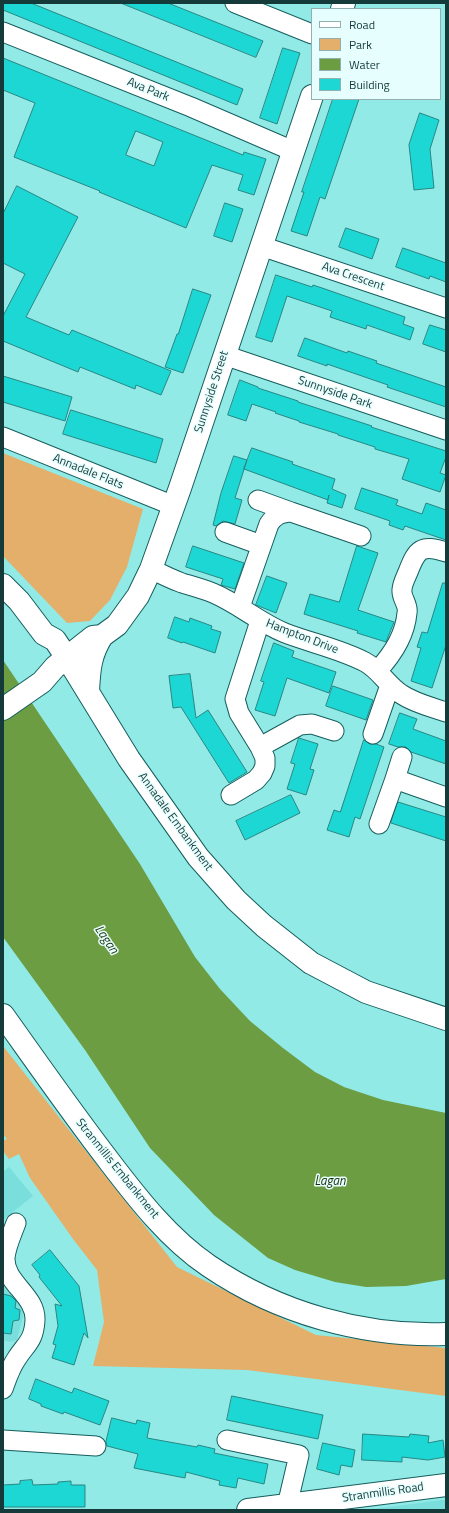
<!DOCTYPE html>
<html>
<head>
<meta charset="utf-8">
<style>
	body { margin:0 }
	#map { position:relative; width:449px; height:1513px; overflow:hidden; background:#91eae6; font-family:"Titillium Web",sans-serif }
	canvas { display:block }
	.frame { position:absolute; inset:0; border:4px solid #143a39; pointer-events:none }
	.legend { position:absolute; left:311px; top:8px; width:130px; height:92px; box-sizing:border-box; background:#e6fefd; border:1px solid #92b0af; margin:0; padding:5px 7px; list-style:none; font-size:12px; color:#143a39 }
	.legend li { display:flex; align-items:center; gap:8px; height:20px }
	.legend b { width:20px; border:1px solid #92b0af }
</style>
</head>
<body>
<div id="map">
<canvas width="449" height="1513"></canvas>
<div class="frame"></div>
<ul class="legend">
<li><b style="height:5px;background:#fff"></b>Road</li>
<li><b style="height:11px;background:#e4af6a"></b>Park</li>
<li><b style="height:11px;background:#6d9d42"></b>Water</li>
<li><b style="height:11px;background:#1cd7d3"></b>Building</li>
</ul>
</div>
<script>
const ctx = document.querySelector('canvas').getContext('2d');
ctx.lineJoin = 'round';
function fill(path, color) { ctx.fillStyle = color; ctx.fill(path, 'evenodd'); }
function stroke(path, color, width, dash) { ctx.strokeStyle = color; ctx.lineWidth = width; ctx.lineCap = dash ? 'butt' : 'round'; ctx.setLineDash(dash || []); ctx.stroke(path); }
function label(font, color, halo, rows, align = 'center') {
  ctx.font = font + ' "Titillium Web",sans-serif'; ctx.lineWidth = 3; ctx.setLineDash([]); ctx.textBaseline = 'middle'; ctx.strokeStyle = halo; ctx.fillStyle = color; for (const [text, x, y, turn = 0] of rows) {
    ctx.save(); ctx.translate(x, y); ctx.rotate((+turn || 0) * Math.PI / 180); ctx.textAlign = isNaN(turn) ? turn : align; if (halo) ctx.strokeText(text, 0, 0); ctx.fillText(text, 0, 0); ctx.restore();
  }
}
const built = new Path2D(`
	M 9,1167 L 33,1196 L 3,1220 L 3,1172 Z
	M 3,1283 L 16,1293 L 24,1313 L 17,1340 L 10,1342 L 3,1340 Z
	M 442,1500 L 446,1500 L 446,1510 L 365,1510 Z`);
const green = new Path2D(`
	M 3,453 L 143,509 L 127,567 L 110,600 L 90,621 L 67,623 L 3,556 Z
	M 3,1046 L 177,1267 L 316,1335 L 446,1348 L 446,1396 L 247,1370 L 93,1366 L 104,1322 L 97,1270 L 73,1239 L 30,1178 L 19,1154 L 9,1159 L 3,1151 L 3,1141 L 7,1139 L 3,1134 Z`);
const water = new Path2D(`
	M 3,660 L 140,864 L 195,957 L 220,989 L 250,1021 L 283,1048 L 315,1072 L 344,1087 L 383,1100 L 446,1113 L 446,1279 L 406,1286 L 366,1287 L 335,1282 L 295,1270 L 268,1258 L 214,1215 L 150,1148 L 85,1050 L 3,937 Z`);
const building = new Path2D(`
	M 3,3 L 31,3 L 243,89 L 237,105 L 3,10 Z
	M 121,3 L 168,3 L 263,41 L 256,57 Z
	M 283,48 L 300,53 L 277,124 L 260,118 Z
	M 3,58 L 243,155 L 244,152 L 266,159 L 254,195 L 238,190 L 243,175 L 212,165 L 186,228 L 99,192 L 100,191 L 14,157 L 35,103 L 3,90 ZM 136,131 L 163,142 L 154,166 L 126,155 Z
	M 333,99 L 359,99 L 325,199 L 320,197 L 307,236 L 291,231 L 304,192 L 302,192 Z
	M 420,113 L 439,120 L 430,149 L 434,188 L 414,190 L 409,145 Z
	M 17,186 L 78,217 L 26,317 L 69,335 L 72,330 L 171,371 L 161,395 L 136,385 L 135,389 L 80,367 L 78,372 L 3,341 L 3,316 L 25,274 L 3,263 L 3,214 Z
	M 225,203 L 243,209 L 232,242 L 214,236 Z
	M 346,228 L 379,239 L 372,259 L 339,247 Z
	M 403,248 L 446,263 L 446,282 L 430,276 L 429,279 L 396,267 Z
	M 276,275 L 312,287 L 313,285 L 325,289 L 405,317 L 403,324 L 414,328 L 410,340 L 367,325 L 366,329 L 330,317 L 332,311 L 287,296 L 272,342 L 256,337 Z
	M 193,289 L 211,295 L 183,373 L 165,367 L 177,334 L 178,334 Z
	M 430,325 L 446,330 L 446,352 L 423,344 Z
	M 305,338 L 347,353 L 348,351 L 377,361 L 376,363 L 446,387 L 446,407 L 387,387 L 388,385 L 327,364 L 327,366 L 298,356 Z
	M 3,376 L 72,397 L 65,421 L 3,402 Z
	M 240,380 L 258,387 L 258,388 L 298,401 L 298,402 L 372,426 L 371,427 L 446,451 L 446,457 L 440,473 L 446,475 L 440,492 L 402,479 L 409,459 L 375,449 L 375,447 L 338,435 L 338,434 L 299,422 L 299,421 L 275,413 L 276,412 L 252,404 L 246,421 L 228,415 Z
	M 71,410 L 163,439 L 156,463 L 63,434 Z
	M 252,448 L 293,462 L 292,464 L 335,479 L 332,489 L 346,495 L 342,508 L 327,503 L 329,495 L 328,500 L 244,469 Z
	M 234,456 L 247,460 L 235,498 L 242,500 L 235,524 L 223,521 L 216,526 L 213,525 L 221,493 Z
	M 362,488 L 398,500 L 396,505 L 422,514 L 426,503 L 446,510 L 446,540 L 405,526 L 403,530 L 389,525 L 390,521 L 355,509 Z
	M 193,546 L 244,563 L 235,589 L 221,585 L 223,579 L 186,567 Z
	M 357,546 L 378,553 L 358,610 L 394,622 L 386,642 L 357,633 L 358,631 L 304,614 L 310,594 L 339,602 Z
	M 267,576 L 287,583 L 276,613 L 256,605 Z
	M 443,583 L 446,583 L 446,645 L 432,688 L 411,681 L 421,648 L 417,647 L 422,632 L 427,633 Z
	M 175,617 L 189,622 L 190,618 L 212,626 L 211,629 L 221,632 L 215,653 L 183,642 L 182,643 L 168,638 Z
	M 274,643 L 294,651 L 292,657 L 336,672 L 329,693 L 287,678 L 275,716 L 255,710 L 264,682 L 261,681 Z
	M 190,674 L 196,718 L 208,710 L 247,772 L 229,783 L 181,707 L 173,708 L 169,676 Z
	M 333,686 L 373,700 L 366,720 L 326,706 Z
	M 400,713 L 417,719 L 413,729 L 446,741 L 446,764 L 411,752 L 406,747 L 398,747 L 389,744 Z
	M 299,738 L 318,744 L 310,769 L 314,770 L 306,795 L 287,789 L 295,764 L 291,763 Z
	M 364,740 L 370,744 L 376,744 L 384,747 L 360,819 L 355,817 L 349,837 L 327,830 L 334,810 L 340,812 Z
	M 291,795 L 300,813 L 245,840 L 236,821 Z
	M 398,802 L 446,817 L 446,841 L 391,823 Z
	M 50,1250 L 79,1286 L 88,1338 L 84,1333 L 74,1365 L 52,1358 L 56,1345 L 53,1344 L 58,1326 L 55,1304 L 62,1306 L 39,1277 L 40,1275 L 32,1265 Z
	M 3,1294 L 11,1296 L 16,1301 L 15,1308 L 20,1310 L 19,1320 L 13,1321 L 11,1334 L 3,1333 Z
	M 36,1379 L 72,1393 L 74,1388 L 109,1401 L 100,1425 L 64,1412 L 63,1414 L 41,1406 L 41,1404 L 29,1399 Z
	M 232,1396 L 323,1415 L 318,1439 L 227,1420 Z
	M 112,1418 L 136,1424 L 137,1420 L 150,1423 L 147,1438 L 197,1447 L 198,1445 L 215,1449 L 214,1453 L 268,1464 L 264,1484 L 238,1478 L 236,1488 L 219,1485 L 220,1481 L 186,1472 L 185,1478 L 134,1468 L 138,1454 L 107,1446 L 106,1442 Z
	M 363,1434 L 409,1437 L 410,1434 L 429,1436 L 428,1443 L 443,1440 L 445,1457 L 428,1460 L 402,1457 L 402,1462 L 362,1460 Z
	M 323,1443 L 355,1450 L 352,1467 L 341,1465 L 339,1475 L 317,1469 Z
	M 32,1480 L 33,1485 L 58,1484 L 58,1482 L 71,1481 L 71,1485 L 85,1485 L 85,1507 L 3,1507 L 3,1485 L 20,1484 L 20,1481 Z`);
const street = new Path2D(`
	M 235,3 L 312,34
	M 3,32 L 191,107 L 293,151
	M 261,246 L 446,308
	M 224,355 L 446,430
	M 3,437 L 174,506
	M 258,500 L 291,512
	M 225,532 L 261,545
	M 151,569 C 161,574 171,579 182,583 C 192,586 203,589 213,593 C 239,604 260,623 285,633 C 311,643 340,649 365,662 C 380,670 387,685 401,694 C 414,703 431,707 446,712
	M 240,607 L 269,524 C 275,515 280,513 291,512 L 361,536
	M 378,670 C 392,655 405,635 407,613 C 409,605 401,598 402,590 C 402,584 406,577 408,572 C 417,549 421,544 446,552
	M 373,734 L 390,685
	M 260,747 L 300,725 L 312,724 L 334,731
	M 395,779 L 402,757
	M 231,795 L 256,780 L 262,773 L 265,766 L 265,758 L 260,747 L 239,713 L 235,699 L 260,621
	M 379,824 L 395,779 L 446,797
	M 3,1389 C 7,1378 10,1368 17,1358 C 26,1344 34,1341 35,1320 C 36,1295 4,1283 5,1258 C 6,1246 12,1234 16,1223
	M 3,1440 L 96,1446
	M 227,1440 L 299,1455 L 287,1506`);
const secondary = new Path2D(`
	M 342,9 L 344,3
	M 3,585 L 19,601 L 44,634 L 55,640 L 67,658 L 129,759 L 198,857 L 236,900 L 264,926 L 311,963 L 366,992 L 446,1019
	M 88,692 C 89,670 90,655 102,636
	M 3,709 L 42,682 L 55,667 L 93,637 L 102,636 L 117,625 L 138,596 L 151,569 L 180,488 L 312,96
	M 3,1015 C 38,1064 72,1113 109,1161 C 138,1199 169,1239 209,1266 C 278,1313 363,1337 446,1334
	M 248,1510 L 446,1485`);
const streetNames = [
	["Ava Park",148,90,22],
	["Ava Crescent",353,277,19],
	["Sunnyside Street",212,392,-72],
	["Sunnyside Park",335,393,19],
	["Annadale Flats",88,472,22],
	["Hampton Drive",302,637,21],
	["Annadale Embankment",175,822,54],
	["Stranmillis Embankment",117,1169,51],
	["Stranmillis Road",383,1493,-8]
];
const waterNames = [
	["Lagan",106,940,55],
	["Lagan",330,1182]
];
fill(built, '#7adfdc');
fill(green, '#e4af6a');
fill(water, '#6d9d42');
fill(building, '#1cd7d3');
stroke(building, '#298784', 1);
stroke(street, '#155e5d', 21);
stroke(secondary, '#155e5d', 24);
stroke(street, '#fff', 19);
stroke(secondary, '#fff', 22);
label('12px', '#143a39', '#e6fefd', streetNames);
label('italic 13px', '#1d300a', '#e6fefd', waterNames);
</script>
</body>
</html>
